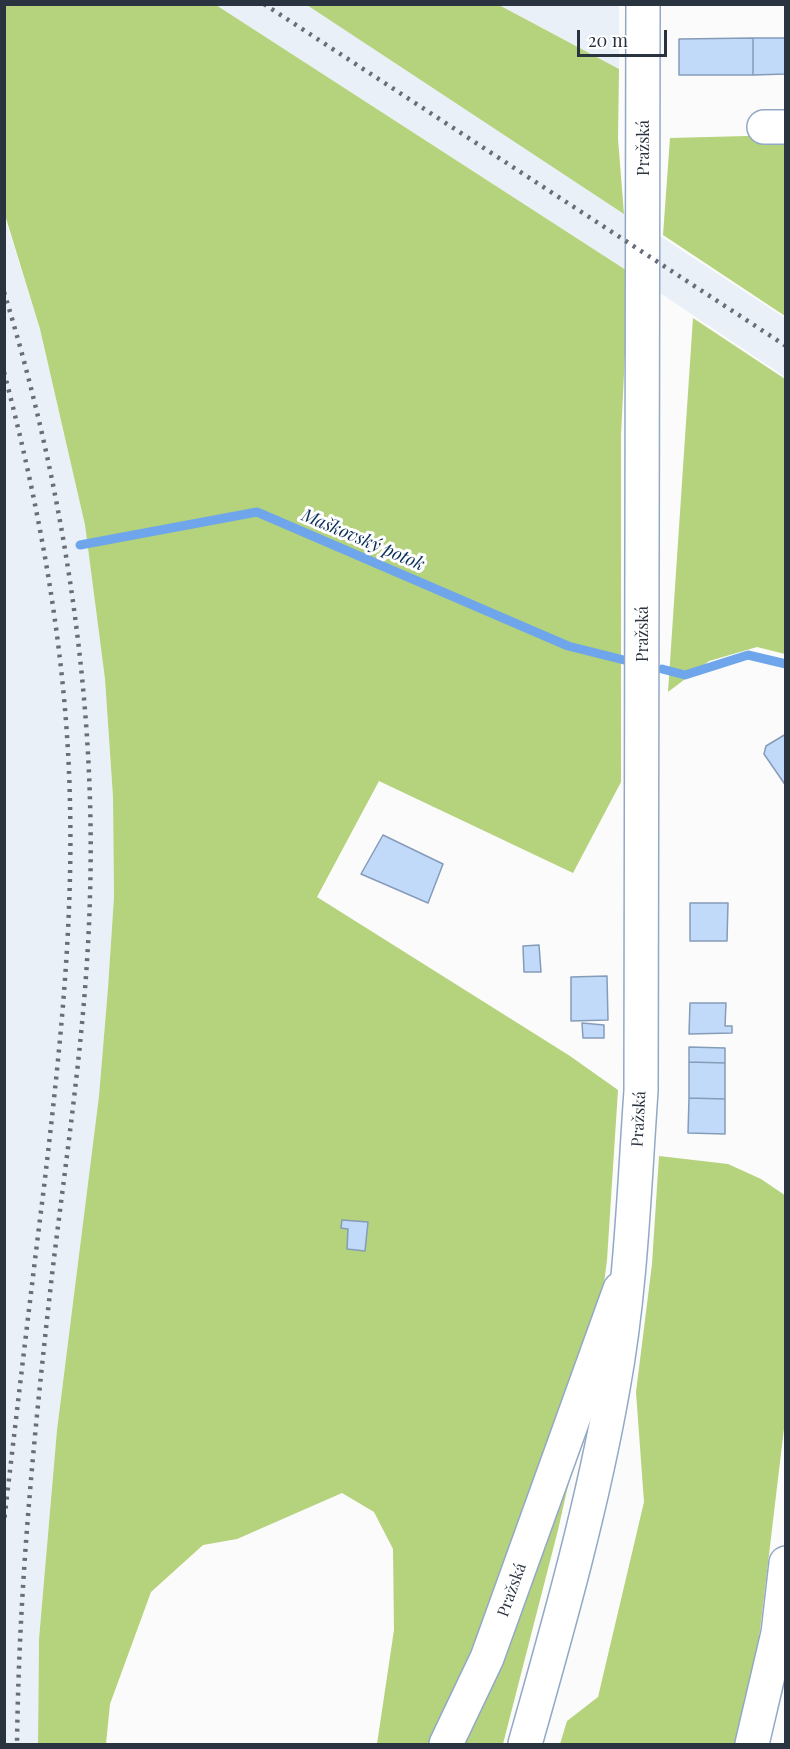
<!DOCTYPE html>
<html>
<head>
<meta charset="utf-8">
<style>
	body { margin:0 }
	#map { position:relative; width:790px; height:1749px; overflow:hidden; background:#fbfbfb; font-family:"Playfair Display",serif }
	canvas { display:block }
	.frame { position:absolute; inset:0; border:6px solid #2a3440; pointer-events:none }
	.scale { position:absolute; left:577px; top:30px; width:90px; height:27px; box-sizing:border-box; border:3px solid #2a3440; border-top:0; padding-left:8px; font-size:18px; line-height:21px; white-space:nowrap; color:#2a3440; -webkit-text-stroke:4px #fff; paint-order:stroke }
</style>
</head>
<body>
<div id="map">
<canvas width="790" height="1749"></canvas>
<div class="frame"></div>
<div class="scale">20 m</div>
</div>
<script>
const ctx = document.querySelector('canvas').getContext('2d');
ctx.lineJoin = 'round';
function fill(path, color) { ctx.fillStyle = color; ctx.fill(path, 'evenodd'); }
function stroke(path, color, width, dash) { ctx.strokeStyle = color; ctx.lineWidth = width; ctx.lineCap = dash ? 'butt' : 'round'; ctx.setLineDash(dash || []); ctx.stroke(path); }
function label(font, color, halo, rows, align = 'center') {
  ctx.font = font + ' "Playfair Display",serif'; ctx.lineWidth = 6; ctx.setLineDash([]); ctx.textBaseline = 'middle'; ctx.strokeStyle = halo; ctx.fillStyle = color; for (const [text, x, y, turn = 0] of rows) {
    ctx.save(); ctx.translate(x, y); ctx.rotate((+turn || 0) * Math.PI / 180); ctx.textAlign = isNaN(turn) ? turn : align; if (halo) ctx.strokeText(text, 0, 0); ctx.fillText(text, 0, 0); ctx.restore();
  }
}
const built = new Path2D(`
	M 216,5 L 308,5 L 785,318 L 785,377 L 629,272 Z
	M 499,5 L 619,5 L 619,69 Z
	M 4,215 L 40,329 L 85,525 L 105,679 L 113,797 L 114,897 L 108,988 L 99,1096 L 57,1430 L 39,1639 L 38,1744 L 4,1744 Z`);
const forest = new Path2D(`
	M 5,5 L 216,5 L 629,272 L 621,435 L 621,782 L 573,873 L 379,781 L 317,897 L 570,1056 L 618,1090 L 607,1260 L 591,1384 L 558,1530 L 503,1744 L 377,1744 L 394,1630 L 393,1549 L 374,1512 L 342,1493 L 237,1539 L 203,1545 L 151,1592 L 110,1704 L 106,1744 L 38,1744 L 39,1639 L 57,1430 L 99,1096 L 108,988 L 114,897 L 113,797 L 105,679 L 85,525 L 40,329 L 5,215 Z
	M 307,5 L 499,5 L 619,69 L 618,139 L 624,214 Z
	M 785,135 L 785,316 L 663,235 L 670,138 Z
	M 693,318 L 785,379 L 785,654 L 757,647 L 709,661 L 668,692 Z
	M 659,1156 L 728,1164 L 761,1179 L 786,1196 L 785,1420 L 757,1655 L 735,1744 L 560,1744 L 567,1721 L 598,1697 L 644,1502 L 636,1392 L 652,1264 Z`);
const stream = new Path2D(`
	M 80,545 L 257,512 L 568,646 L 624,660
	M 662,669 L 685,675 L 748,655 L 786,664`);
const building = new Path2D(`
	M 753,38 L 753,75 L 679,75 L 679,39 Z
	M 753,38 L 786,38 L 786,74 L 753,75 Z
	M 786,734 L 786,786 L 764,754 L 766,746 Z
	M 383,835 L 443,864 L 428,903 L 361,874 Z
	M 690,903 L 728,903 L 727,941 L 690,941 Z
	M 539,945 L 541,972 L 524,972 L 523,946 Z
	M 607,976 L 608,1020 L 571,1021 L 571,977 Z
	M 690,1003 L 726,1003 L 725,1026 L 732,1026 L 732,1033 L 689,1034 Z
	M 582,1023 L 604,1025 L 604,1038 L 583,1038 Z
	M 689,1047 L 725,1048 L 725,1063 L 689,1062 Z
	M 689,1062 L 725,1063 L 725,1099 L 689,1098 Z
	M 689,1098 L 725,1099 L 725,1134 L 688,1133 Z
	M 342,1220 L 368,1222 L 365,1251 L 347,1249 L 348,1229 L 341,1228 Z`);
const minor = new Path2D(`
	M 764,127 L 786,127
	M 446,1744 L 487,1658 L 620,1289
	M 752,1744 L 778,1633 L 786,1563`);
const major = new Path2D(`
	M 525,1744 C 558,1627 592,1508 613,1388 C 631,1290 634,1190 641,1091 L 643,4`);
const rail = new Path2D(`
	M 264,4 L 786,346
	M 4,292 C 63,483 96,696 90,895 C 87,1022 67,1149 52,1275 C 34,1433 19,1586 17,1744
	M 4,372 C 41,513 67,657 70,803 C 73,932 59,1059 44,1187 C 30,1299 17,1410 4,1522`);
const streetNames = [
	["Pražská",644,148,-90],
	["Pražská",643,634,-90],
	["Pražská",639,1119,-87],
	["Pražská",512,1590,-70]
];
const waterNames = [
	["Maškovský potok",363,540,23]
];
fill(built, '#eaf0f7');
fill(forest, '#b5d27c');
stroke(stream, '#6fa6eb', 9);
fill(building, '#c2daf9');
stroke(building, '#859cb9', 1.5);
stroke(minor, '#92a9c6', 36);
stroke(major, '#92a9c6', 36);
stroke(minor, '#fff', 33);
stroke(major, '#fff', 33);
stroke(rail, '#676e77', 4.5, [3, 6]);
label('16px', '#2a3440', '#fff', streetNames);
label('italic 18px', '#072e59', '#fff', waterNames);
</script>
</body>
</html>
